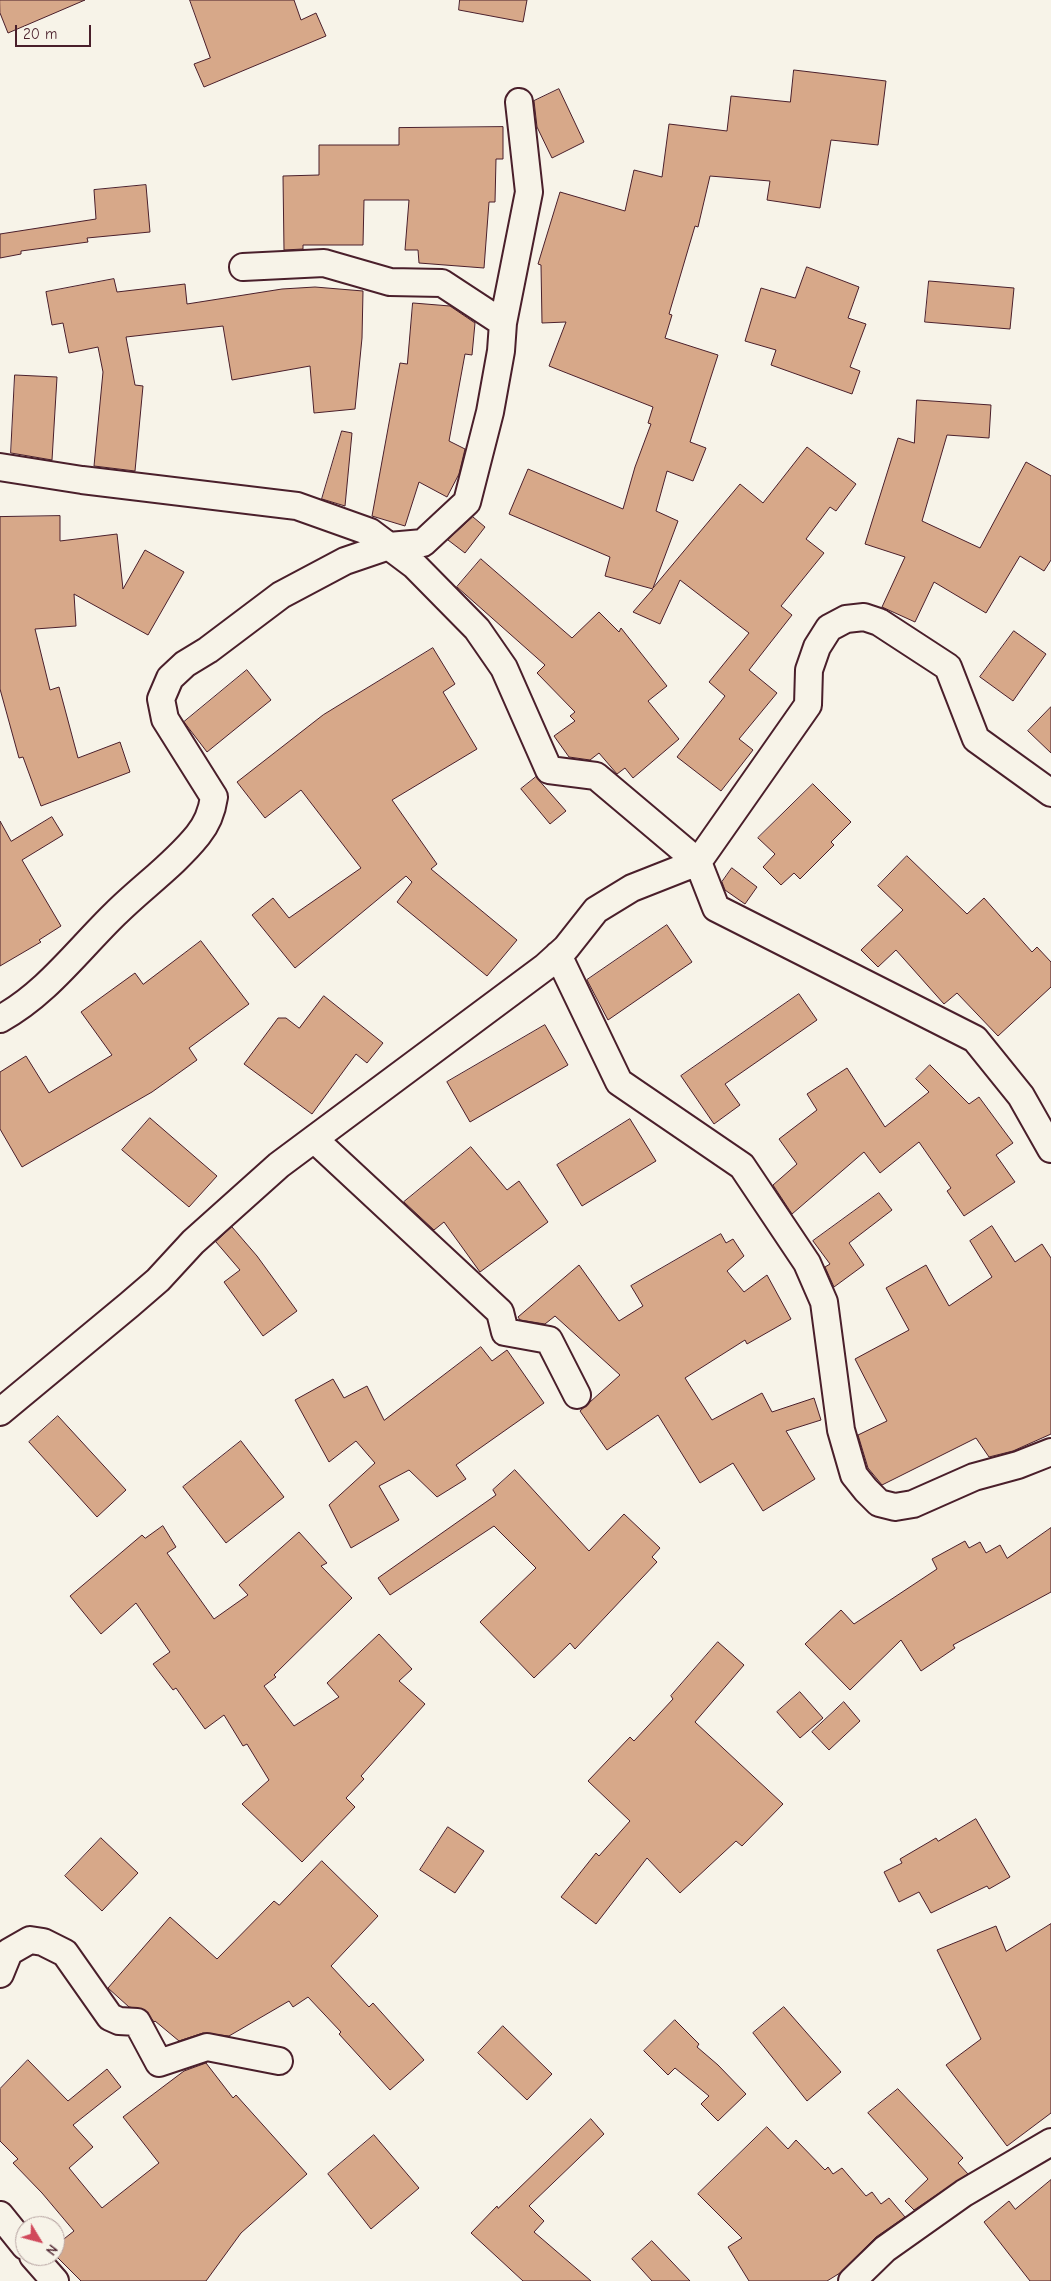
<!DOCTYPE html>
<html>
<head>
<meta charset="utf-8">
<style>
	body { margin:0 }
	#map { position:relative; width:1051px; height:2281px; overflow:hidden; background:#f7f3e8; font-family:"Comic Neue",sans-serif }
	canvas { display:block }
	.north { position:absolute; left:15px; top:2216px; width:50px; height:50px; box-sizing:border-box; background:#f7f3e8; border:1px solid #b29e9c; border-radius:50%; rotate:127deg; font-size:14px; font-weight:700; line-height:20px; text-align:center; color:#4a1f2b }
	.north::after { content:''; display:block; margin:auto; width:18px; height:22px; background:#d1495b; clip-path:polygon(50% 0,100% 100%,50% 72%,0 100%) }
	.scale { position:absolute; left:15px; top:25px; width:76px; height:22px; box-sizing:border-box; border:2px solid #4a1f2b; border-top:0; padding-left:6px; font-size:15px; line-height:18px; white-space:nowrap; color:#4a1f2b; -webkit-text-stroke:4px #f7f3e8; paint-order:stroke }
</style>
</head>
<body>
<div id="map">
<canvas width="1051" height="2281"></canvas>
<div class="north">N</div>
<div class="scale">20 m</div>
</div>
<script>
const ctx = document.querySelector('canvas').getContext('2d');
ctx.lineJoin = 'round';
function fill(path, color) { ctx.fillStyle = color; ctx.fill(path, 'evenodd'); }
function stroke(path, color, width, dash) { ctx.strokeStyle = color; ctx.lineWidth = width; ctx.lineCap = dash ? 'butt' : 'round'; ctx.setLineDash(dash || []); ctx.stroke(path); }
const building = new Path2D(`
	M 0,0 L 85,0 L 8,33 L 0,13 Z
	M 190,0 L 294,0 L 301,20 L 316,13 L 326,36 L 204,87 L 194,64 L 210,58 Z
	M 460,0 L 527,0 L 523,22 L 459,10 Z
	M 794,70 L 886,81 L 878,145 L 831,140 L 820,208 L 767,200 L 770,181 L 710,176 L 698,227 L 695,226 L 669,314 L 672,315 L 665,338 L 718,355 L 690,442 L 706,448 L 693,481 L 667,471 L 656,511 L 678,521 L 653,588 L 740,484 L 763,503 L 807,447 L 856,484 L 836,511 L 830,507 L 806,539 L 824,553 L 781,606 L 792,615 L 749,670 L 777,693 L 739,739 L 753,750 L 721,791 L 677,757 L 725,696 L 709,682 L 749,633 L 680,580 L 660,624 L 633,612 L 653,589 L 605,576 L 610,557 L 509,514 L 528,469 L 623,509 L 635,467 L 651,424 L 648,423 L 653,407 L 549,366 L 566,322 L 542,323 L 541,265 L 538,264 L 560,192 L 625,211 L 634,170 L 662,177 L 669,124 L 727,131 L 731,96 L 790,102 Z
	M 559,89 L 584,142 L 552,158 L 537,127 L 534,101 Z
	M 503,127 L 503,159 L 496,159 L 495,202 L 489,202 L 484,268 L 419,263 L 418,250 L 405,250 L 409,200 L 364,200 L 363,245 L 303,245 L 303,249 L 284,250 L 283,176 L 319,175 L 319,145 L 399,145 L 399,128 Z
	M 146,185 L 150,232 L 87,238 L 88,242 L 21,251 L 21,254 L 0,258 L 0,234 L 96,219 L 94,190 Z
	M 807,267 L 859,287 L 848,318 L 866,324 L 850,367 L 860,371 L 852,394 L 771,365 L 776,350 L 745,341 L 761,288 L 795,298 Z
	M 114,279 L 117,292 L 185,284 L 187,304 L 282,289 L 315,287 L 363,291 L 362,338 L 355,409 L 314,413 L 310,366 L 232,380 L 223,326 L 126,337 L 135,385 L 143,386 L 135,471 L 94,466 L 103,372 L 98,347 L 69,353 L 63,323 L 52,325 L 46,292 Z
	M 929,281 L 1014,288 L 1010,329 L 925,322 Z
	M 413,303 L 450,306 L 475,323 L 472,355 L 465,354 L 449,441 L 465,449 L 459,474 L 447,497 L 419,482 L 405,526 L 372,516 L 400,363 L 407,364 Z
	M 15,375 L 57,377 L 52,460 L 11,453 Z
	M 917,400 L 991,405 L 989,438 L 947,435 L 922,521 L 980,548 L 1026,462 L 1051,476 L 1051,560 L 1044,571 L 1020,556 L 986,613 L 934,582 L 915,622 L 882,607 L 905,557 L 865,544 L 898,438 L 914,443 Z
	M 342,431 L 352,433 L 345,506 L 322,499 Z
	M 60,516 L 60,541 L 117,534 L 123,589 L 145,550 L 184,572 L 148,635 L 74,594 L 76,626 L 35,629 L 50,690 L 59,687 L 78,758 L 120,742 L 130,772 L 41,806 L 23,757 L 19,758 L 0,689 L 0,517 Z
	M 473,517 L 485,527 L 465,553 L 448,540 Z
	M 481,559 L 572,638 L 599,612 L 619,632 L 621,628 L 667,686 L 648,701 L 679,739 L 633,778 L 625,768 L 617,774 L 599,753 L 590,760 L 569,757 L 554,736 L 575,721 L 570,716 L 575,712 L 537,673 L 545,665 L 457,587 Z
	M 1014,631 L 1046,654 L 1013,701 L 980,677 Z
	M 433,648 L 455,684 L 443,692 L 477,749 L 392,800 L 437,864 L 431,869 L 517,940 L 487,976 L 397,902 L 412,882 L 406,876 L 295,968 L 252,915 L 273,898 L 289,918 L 361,868 L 301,790 L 265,818 L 237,782 L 323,715 Z
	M 247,670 L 271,700 L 207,752 L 184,722 Z
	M 1051,707 L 1051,753 L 1028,731 Z
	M 536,777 L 566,811 L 550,824 L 521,789 Z
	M 813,784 L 851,822 L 831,842 L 834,845 L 800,879 L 794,873 L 781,885 L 763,867 L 775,854 L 758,838 Z
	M 52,817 L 63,835 L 22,860 L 61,926 L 39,940 L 41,942 L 0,966 L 0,821 L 11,841 Z
	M 907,856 L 967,914 L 984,898 L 1032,952 L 1037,947 L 1051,962 L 1051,987 L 998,1036 L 957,993 L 944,1004 L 896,950 L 878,967 L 861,950 L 903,910 L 878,886 Z
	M 732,868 L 757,887 L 745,904 L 725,890 L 722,882 Z
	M 667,925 L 692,962 L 608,1020 L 587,980 Z
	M 201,941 L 249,1004 L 189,1048 L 197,1060 L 152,1092 L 22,1167 L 0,1129 L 0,1072 L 26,1056 L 49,1093 L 112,1055 L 81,1012 L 135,973 L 143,984 Z
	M 799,994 L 817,1020 L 725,1084 L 740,1105 L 714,1124 L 681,1076 Z
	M 324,996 L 383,1043 L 367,1063 L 356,1054 L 312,1114 L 244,1064 L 278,1018 L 286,1018 L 299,1028 Z
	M 545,1025 L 568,1065 L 470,1122 L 447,1082 Z
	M 930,1065 L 969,1104 L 979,1097 L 1013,1143 L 996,1155 L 1015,1182 L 964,1216 L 947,1191 L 951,1188 L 919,1142 L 880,1173 L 864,1152 L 792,1214 L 773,1185 L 797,1164 L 779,1139 L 817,1110 L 807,1094 L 847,1068 L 885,1127 L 929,1092 L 916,1079 Z
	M 150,1118 L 217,1176 L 189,1207 L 122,1150 Z
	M 630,1119 L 656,1161 L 582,1206 L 557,1165 Z
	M 471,1147 L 507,1190 L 519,1181 L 548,1222 L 480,1272 L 444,1222 L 434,1230 L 404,1202 Z
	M 879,1193 L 892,1210 L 849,1243 L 864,1265 L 834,1287 L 825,1267 L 830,1264 L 813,1241 Z
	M 992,1226 L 1015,1262 L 1042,1244 L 1051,1258 L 1051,1434 L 1013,1451 L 989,1457 L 976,1438 L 882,1485 L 868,1468 L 858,1435 L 887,1421 L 855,1359 L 909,1330 L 886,1288 L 926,1265 L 949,1306 L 992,1277 L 970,1241 Z
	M 232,1227 L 257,1256 L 297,1311 L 263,1336 L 224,1282 L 240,1270 L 216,1242 Z
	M 721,1234 L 726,1243 L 733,1239 L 744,1256 L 727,1271 L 744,1292 L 767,1275 L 791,1319 L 747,1344 L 745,1340 L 685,1378 L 712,1420 L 762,1393 L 772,1412 L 814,1398 L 821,1420 L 786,1431 L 815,1479 L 763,1511 L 733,1463 L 700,1483 L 658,1415 L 607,1450 L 580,1411 L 620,1375 L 555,1316 L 545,1324 L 520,1320 L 518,1317 L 579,1265 L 619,1321 L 643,1306 L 631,1286 Z
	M 481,1347 L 492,1361 L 507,1350 L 544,1403 L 456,1465 L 466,1479 L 437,1497 L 409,1470 L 379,1486 L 399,1520 L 351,1548 L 329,1505 L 375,1463 L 356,1441 L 329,1462 L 295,1400 L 333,1379 L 344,1398 L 367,1386 L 384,1420 Z
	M 58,1416 L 126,1490 L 97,1517 L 29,1442 Z
	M 241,1441 L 284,1497 L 226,1543 L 183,1487 Z
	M 515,1470 L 589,1551 L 624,1514 L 660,1548 L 652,1557 L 657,1562 L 575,1649 L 570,1643 L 534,1678 L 480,1622 L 536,1568 L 494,1526 L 390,1595 L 378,1578 L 496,1495 L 493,1490 Z
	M 163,1526 L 176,1547 L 167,1553 L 214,1619 L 248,1595 L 239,1585 L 299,1532 L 327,1563 L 321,1566 L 352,1598 L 274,1675 L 276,1677 L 264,1686 L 294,1726 L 339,1697 L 327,1683 L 379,1634 L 412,1669 L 399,1681 L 425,1704 L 361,1776 L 364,1779 L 346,1798 L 355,1807 L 302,1862 L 242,1804 L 269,1780 L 247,1744 L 243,1746 L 224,1715 L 205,1729 L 176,1688 L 173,1690 L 153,1664 L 170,1652 L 136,1603 L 101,1634 L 70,1596 L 142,1535 L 145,1538 Z
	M 1051,1528 L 1051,1592 L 953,1645 L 955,1648 L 921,1671 L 901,1640 L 850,1690 L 805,1644 L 841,1610 L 854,1624 L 937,1569 L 932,1559 L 965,1541 L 969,1548 L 980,1542 L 986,1553 L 1000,1545 L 1007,1558 Z
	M 718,1642 L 744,1665 L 695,1722 L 783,1804 L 742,1846 L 736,1841 L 680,1893 L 647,1858 L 596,1924 L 561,1897 L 596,1853 L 599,1856 L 630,1821 L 588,1781 L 630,1737 L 634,1741 L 673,1699 L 671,1696 Z
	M 800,1692 L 823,1718 L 800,1738 L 777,1712 Z
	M 844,1702 L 860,1721 L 829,1750 L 812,1732 Z
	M 976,1819 L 1010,1877 L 989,1889 L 987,1886 L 931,1913 L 919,1892 L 899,1902 L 884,1872 L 902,1863 L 900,1859 L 936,1838 L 938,1841 Z
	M 448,1827 L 484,1851 L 455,1893 L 420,1870 Z
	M 101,1838 L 138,1873 L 102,1911 L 65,1876 Z
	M 322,1861 L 378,1916 L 331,1966 L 369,2007 L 373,2003 L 424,2060 L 390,2090 L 339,2034 L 341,2032 L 308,1997 L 293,2007 L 289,2001 L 229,2036 L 203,2033 L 179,2041 L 155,2021 L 154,2022 L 145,2010 L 129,2007 L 108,1988 L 170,1917 L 217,1959 L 274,1901 L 279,1905 Z
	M 1051,1924 L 1051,2113 L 1007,2146 L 946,2065 L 981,2039 L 937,1950 L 996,1926 L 1006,1951 Z
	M 784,2007 L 841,2072 L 807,2101 L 753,2033 Z
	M 675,2020 L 699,2044 L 697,2047 L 718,2065 L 746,2094 L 718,2121 L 701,2104 L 709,2096 L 675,2068 L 668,2075 L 644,2051 Z
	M 503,2026 L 552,2074 L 527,2100 L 478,2053 Z
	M 28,2060 L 68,2101 L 107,2069 L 121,2087 L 73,2125 L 93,2147 L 69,2168 L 102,2208 L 159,2163 L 123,2117 L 184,2071 L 206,2063 L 233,2098 L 236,2095 L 307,2174 L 241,2233 L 206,2281 L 81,2281 L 55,2255 L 55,2246 L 74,2231 L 42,2193 L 13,2163 L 18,2159 L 0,2141 L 0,2089 Z
	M 898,2089 L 963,2158 L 958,2163 L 968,2174 L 914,2210 L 905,2201 L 928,2179 L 868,2113 Z
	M 591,2119 L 604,2134 L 529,2206 L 544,2221 L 534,2232 L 591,2281 L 523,2281 L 471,2233 L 497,2206 L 498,2208 Z
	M 767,2127 L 788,2149 L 796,2140 L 825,2170 L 828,2167 L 833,2174 L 842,2168 L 866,2196 L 872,2192 L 881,2204 L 889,2198 L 905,2217 L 876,2237 L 840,2273 L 827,2281 L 749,2281 L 728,2247 L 742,2238 L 698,2194 Z
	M 374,2135 L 419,2188 L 371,2229 L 328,2174 Z
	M 1051,2180 L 1051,2281 L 1030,2281 L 984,2222 L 1009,2201 L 1015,2209 Z
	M 652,2241 L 690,2281 L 652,2281 L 632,2259 Z`);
const street = new Path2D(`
	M 243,267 L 324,263 L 390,282 L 442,283 L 503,323
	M 0,467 L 82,480 L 297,506 L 370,532 L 414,565 L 477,629 L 504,668 L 549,770 L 596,776 L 698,862 L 716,908 L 975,1039 L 1021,1096 L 1051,1149
	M 558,955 L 619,1082 L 742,1166 L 807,1263 L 824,1302 L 841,1430 L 854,1475 L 866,1490 L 879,1503 L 895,1507 L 913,1504 L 974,1477 L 1018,1465 L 1051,1452
	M 0,1019 C 46,994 78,950 115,914 C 142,887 174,865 198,835 C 207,824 212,811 214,797 L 165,719 L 161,699 L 170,678 L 185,664 L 208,650 L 281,595 L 345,561 L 389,546 L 423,543 L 467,502 L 490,412 L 501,351 L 503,323 L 529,192 L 519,102
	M 314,1139 L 500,1312 L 505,1332 L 549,1340 L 577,1395
	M 0,1412 L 129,1305 L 158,1280 L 193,1242 L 279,1165 L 545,967 L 566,948 L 596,910 L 632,888 L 698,862 L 808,705 L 809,670 L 817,647 L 829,628 L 846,619 L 864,617 L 879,622 L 948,667 L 976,739 L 1051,793
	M 0,1974 L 9,1952 L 30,1940 L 43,1942 L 65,1953 L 110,2017 L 119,2021 L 137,2022 L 159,2063 L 207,2047 L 279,2061
	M 0,2215 L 25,2246
	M 33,2256 L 55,2281
	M 852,2281 L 885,2249 L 964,2193 L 1051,2142`);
fill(building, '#d7a889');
stroke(building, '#4a1f2b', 1);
stroke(street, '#4a1f2b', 30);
stroke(street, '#f7f3e8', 26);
</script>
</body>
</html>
